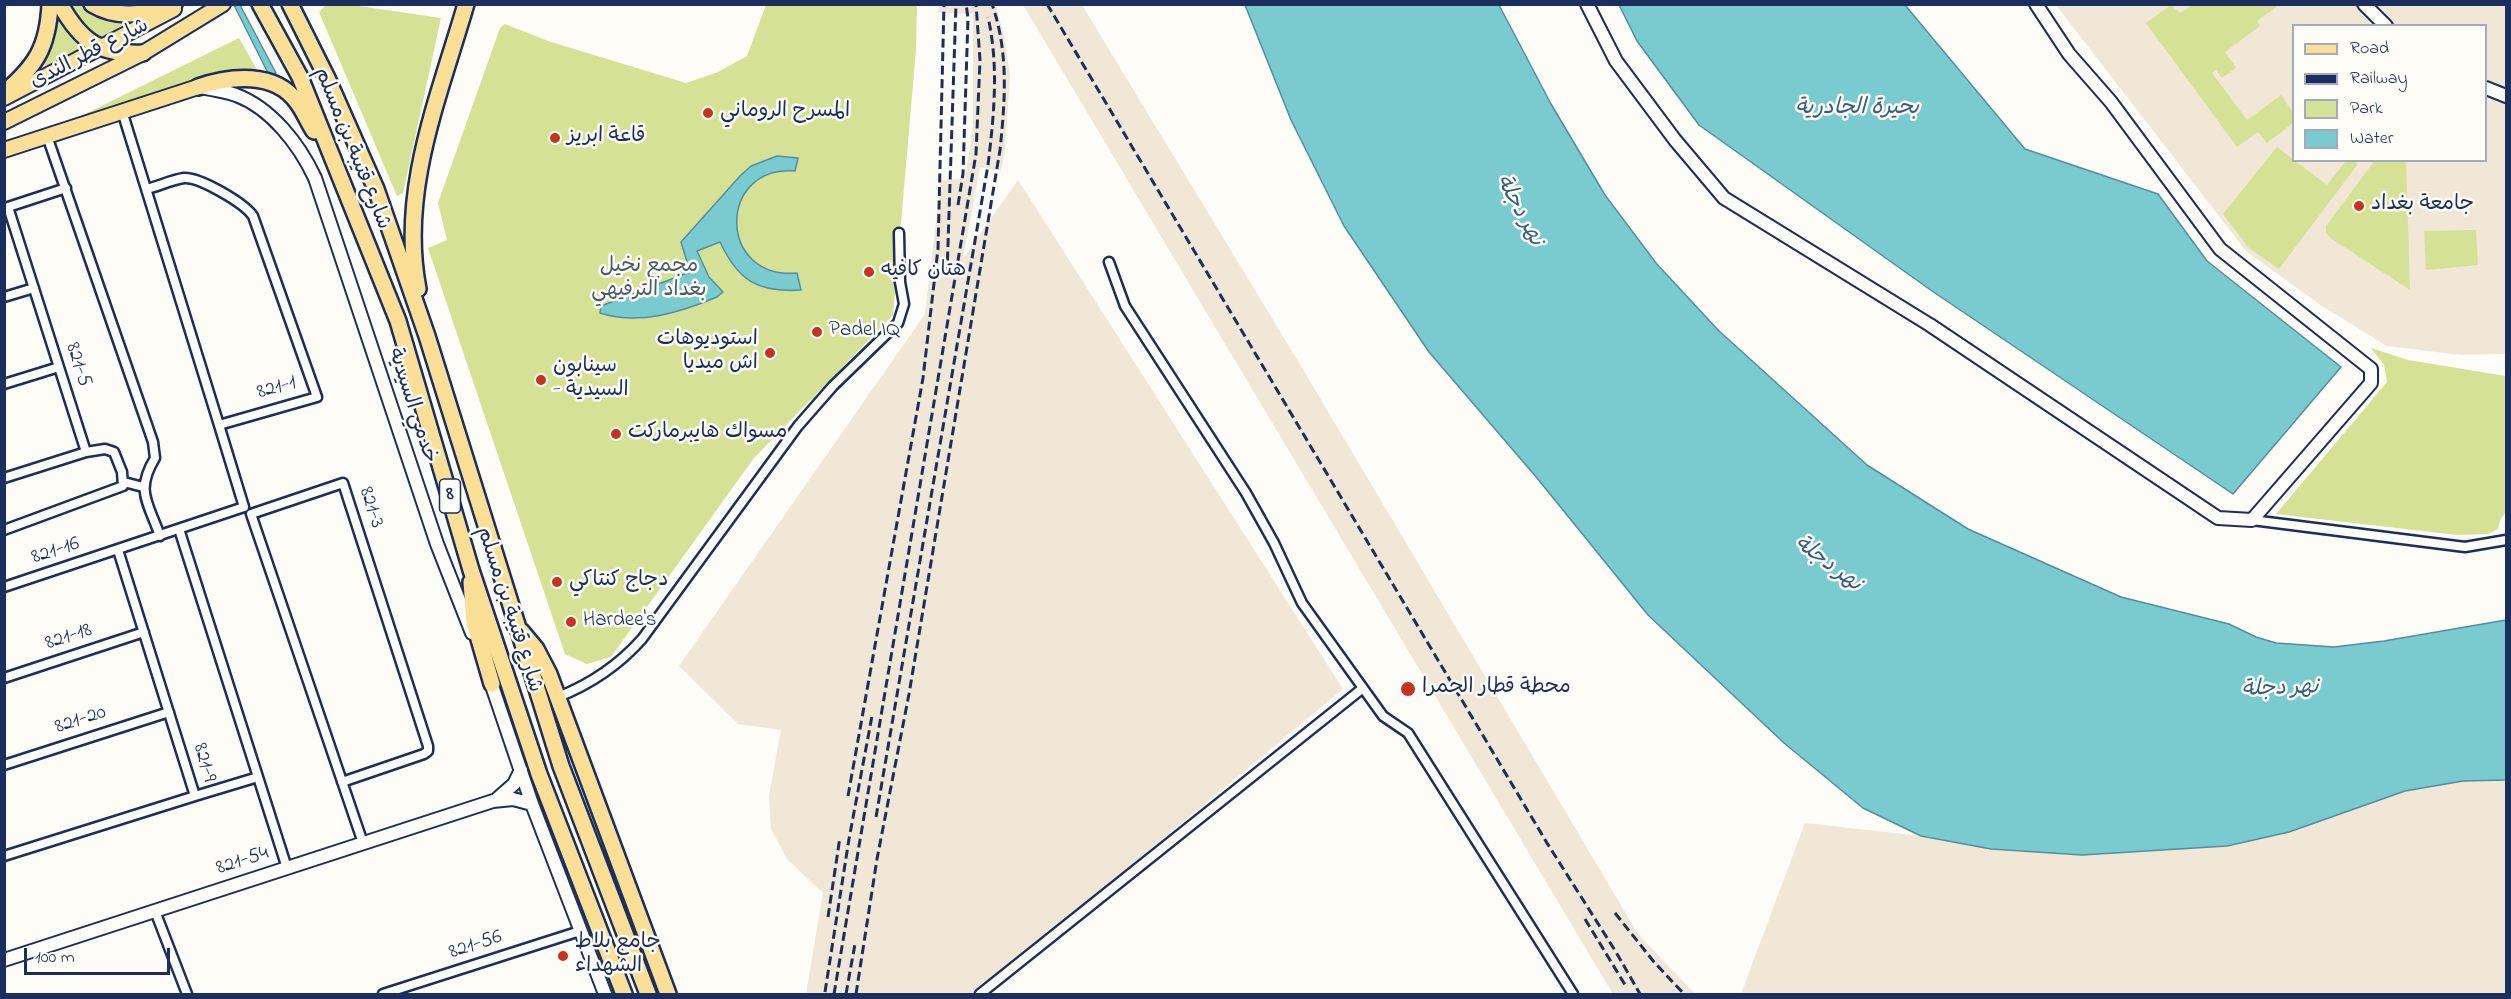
<!DOCTYPE html>
<html>
<head>
<meta charset="utf-8">
<style>
	body { margin:0 }
	#map { position:relative; width:2511px; height:999px; overflow:hidden; background:#fdfcf7; font-family:"Indie Flower",sans-serif }
	canvas { display:block }
	.frame { position:absolute; inset:0; border:6px solid #1b2f5e; pointer-events:none }
	.legend { position:absolute; left:2292px; top:24px; width:195px; height:138px; box-sizing:border-box; background:#fdfcf7; border:2px solid #a3aaba; margin:0; padding:8px 10px; list-style:none; font-size:18px; color:#1b2f5e }
	.legend li { display:flex; align-items:center; gap:12px; height:30px }
	.legend b { width:30px; border:2px solid #a3aaba }
	.scale { position:absolute; left:24px; top:948px; width:146px; height:27px; box-sizing:border-box; border:3px solid #1b2f5e; border-top:0; padding-left:8px; font-size:18px; line-height:21px; white-space:nowrap; color:#1b2f5e; -webkit-text-stroke:4px #fdfcf7; paint-order:stroke }
</style>
</head>
<body>
<div id="map">
<canvas width="2511" height="999"></canvas>
<div class="frame"></div>
<ul class="legend">
<li><b style="height:8px;background:#fbdf96"></b>Road</li>
<li><b style="height:8px;background:#1b2f5e"></b>Railway</li>
<li><b style="height:16px;background:#d5e295"></b>Park</li>
<li><b style="height:16px;background:#79cbd0"></b>Water</li>
</ul>
<div class="scale">100 m</div>
</div>
<script>
const ctx = document.querySelector('canvas').getContext('2d');
ctx.lineJoin = 'round';
function fill(path, color) { ctx.fillStyle = color; ctx.fill(path, 'evenodd'); }
function stroke(path, color, width, dash) { ctx.strokeStyle = color; ctx.lineWidth = width; ctx.lineCap = dash ? 'butt' : 'round'; ctx.setLineDash(dash || []); ctx.stroke(path); }
function label(font, color, halo, rows, align = 'center') {
  ctx.font = font + ' "Indie Flower","Playpen Sans Arabic",sans-serif'; ctx.lineWidth = 5; ctx.setLineDash([]); ctx.textBaseline = 'middle'; ctx.strokeStyle = halo; ctx.fillStyle = color; for (const [text, x, y, turn = 0] of rows) {
    ctx.save(); ctx.translate(x, y); ctx.rotate((+turn || 0) * Math.PI / 180); ctx.textAlign = isNaN(turn) ? turn : align; if (halo) ctx.strokeText(text, 0, 0); ctx.fillText(text, 0, 0); ctx.restore();
  }
}
const built = new Path2D(`
	M 939,5 L 996,5 L 1004,36 L 1010,75 L 1005,151 L 1001,171 L 980,167 L 963,258 L 1018,180 L 1343,689 L 976,994 L 806,994 L 823,893 L 787,859 L 771,829 L 769,796 L 781,730 L 738,724 L 679,666 L 925,314 L 941,180 L 965,179 L 973,127 L 973,14 L 938,13 Z
	M 1023,5 L 1082,5 L 1301,366 L 1638,934 L 1695,994 L 1613,994 Z
	M 2056,5 L 2506,5 L 2506,354 L 2461,355 L 2387,346 L 2322,306 L 2246,251 ZM 2294,26 L 2486,26 L 2486,160 L 2294,160 Z
	M 2506,780 L 2506,994 L 1741,994 L 1805,823 L 1921,836 L 1991,849 L 2082,855 L 2227,846 L 2289,832 L 2405,791 L 2463,781 Z`);
const green = new Path2D(`
	M 345,4 L 441,18 L 403,193 L 397,196 L 319,12 L 326,5 Z
	M 67,5 L 81,5 L 104,19 L 122,23 L 123,25 L 105,36 L 94,38 Z
	M 766,5 L 917,5 L 916,50 L 893,315 L 754,458 L 611,657 L 587,664 L 565,654 L 428,248 L 447,240 L 438,203 L 500,28 L 505,24 L 548,41 L 686,83 L 718,72 L 747,56 Z
	M 2171,5 L 2180,13 L 2192,5 L 2279,5 L 2257,21 L 2260,26 L 2225,52 L 2236,68 L 2222,78 L 2216,70 L 2212,73 L 2247,120 L 2281,95 L 2293,113 L 2293,123 L 2267,143 L 2258,132 L 2237,147 L 2146,23 Z
	M 59,14 L 85,47 L 46,66 L 44,64 L 55,39 Z
	M 239,38 L 261,77 L 67,123 Z
	M 2277,147 L 2327,185 L 2346,161 L 2354,161 L 2358,164 L 2279,269 L 2249,248 L 2223,214 Z
	M 2375,160 L 2406,161 L 2410,290 L 2332,239 L 2326,233 L 2326,226 Z
	M 2476,230 L 2478,265 L 2426,270 L 2424,231 Z
	M 2371,348 L 2408,360 L 2506,376 L 2506,512 L 2500,520 L 2498,529 L 2488,534 L 2457,535 L 2276,514 L 2387,382 L 2384,365 Z`);
const water = new Path2D(`
	M 234,5 L 240,5 L 276,73 L 270,77 Z
	M 1245,5 L 1499,5 L 1551,104 L 1605,195 L 1656,263 L 1718,330 L 1867,465 L 1968,529 L 2121,597 L 2229,624 L 2256,637 L 2276,643 L 2334,647 L 2384,641 L 2506,620 L 2506,780 L 2463,781 L 2405,791 L 2289,832 L 2227,846 L 2082,855 L 1991,849 L 1921,836 L 1863,808 L 1784,743 L 1648,615 L 1537,478 L 1429,352 L 1344,226 L 1291,120 Z
	M 1619,5 L 1905,5 L 2025,149 L 2158,194 L 2207,261 L 2341,367 L 2233,494 L 1932,291 L 1699,125 L 1637,41 Z
	M 777,156 L 798,158 L 795,171 C 717,165 717,280 797,273 L 801,290 C 757,293 738,280 720,242 L 697,251 L 709,277 L 723,292 L 717,297 C 681,312 639,326 600,313 L 601,306 L 690,272 L 681,242 L 740,176 L 751,166 Z`);
const street = new Path2D(`
	M 122,111 L 219,425 L 317,397 L 253,216 C 244,203 200,177 184,178 C 171,180 159,186 147,189
	M 47,136 L 153,442 L 155,458 C 135,491 148,502 160,536
	M 5,208 L 66,188
	M 1109,262 L 1125,306 L 1246,493 L 1274,543 L 1302,603 L 1383,716 L 1408,733 L 1573,994
	M 4,297 L 34,288
	M 4,384 L 59,367
	M 4,478 L 86,452 L 8,207
	M 124,482 L 143,487
	M 2252,520 L 2465,547 L 2506,540
	M 179,529 L 287,868
	M 4,530 L 123,486 L 122,472 L 114,452 L 105,449 L 86,452
	M 4,587 L 244,507 L 219,425
	M 4,678 L 144,632
	M 558,697 C 591,684 618,666 642,639 L 798,426 L 833,386 L 898,323 L 904,304 L 900,282 L 899,233
	M 4,765 L 169,712
	M 342,782 L 424,754 L 428,751 L 428,746 L 343,483 L 251,514 L 363,843
	M 195,796 L 258,777
	M 4,856 L 195,796 L 118,550
	M 155,911 L 187,994
	M 383,994 L 580,931
	M 980,994 L 1363,688`);
const secondary = new Path2D(`
	M 1587,4 L 1616,61 L 1675,140 L 1724,198 L 1930,325 L 2218,518 L 2252,520 L 2371,383 L 2371,369 L 2220,249 L 2111,102 L 2069,54 L 2036,4
	M 2364,4 L 2386,26
	M 199,87 C 211,89 224,91 236,95 C 271,108 299,144 315,178 L 437,544 L 472,633
	M 2486,88 L 2506,96
	M 489,677 L 532,804 L 605,994
	M 497,799 L 514,784 L 521,770
	M 4,960 L 493,801 L 513,799 L 532,804`);
const primary = new Path2D(`
	M 4,98 L 174,9
	M 4,122 L 143,53 L 223,4
	M 4,150 L 198,87`);
const highway = new Path2D(`
	M 60,4 C 81,42 100,55 143,53
	M 92,4 C 118,20 147,15 174,4
	M 260,4 L 300,77 L 398,321 L 471,570 L 539,774 L 624,994
	M 290,4 L 327,78 L 376,189 L 427,336 L 561,766 L 648,994
	M 198,87 C 230,76 275,71 297,102 C 304,111 308,122 314,131
	M 4,93 C 36,66 48,47 50,4
	M 418,289 C 399,191 439,97 466,4
	M 471,582 L 474,622 L 492,684
	M 521,631 L 536,649 L 549,674 L 668,994`);
const rail = new Path2D(`
	M 1047,4 L 1547,843 L 1616,952 L 1640,994
	M 958,205 L 963,174 L 968,18 L 966,4
	M 947,274 L 956,4
	M 848,796 L 923,378 L 938,249 L 944,4
	M 876,817 L 988,165 C 994,115 999,66 988,17
	M 1615,913 L 1654,962 L 1684,994
	M 828,917 L 840,837
	M 1585,919 L 1627,988
	M 825,992 L 849,839 L 872,716
	M 834,994 L 976,154 L 980,60 L 976,4
	M 846,994 L 855,944
	M 856,994 L 877,859 L 909,694 L 1000,150 C 1005,101 1009,53 992,4`);
const markers = [
	[708,113,6,"#c8321e"],
	[555,138,6,"#c8321e"],
	[2359,206,6,"#c8321e"],
	[869,272,6,"#c8321e"],
	[817,332,6,"#c8321e"],
	[770,353,6,"#c8321e"],
	[541,380,6,"#c8321e"],
	[616,434,6,"#c8321e"],
	[557,582,6,"#c8321e"],
	[571,622,6,"#c8321e"],
	[1408,689,8,"#c8321e"],
	[563,956,6,"#c8321e"]
];
const shields = [
	[450,496,21]
];
const shieldNames = [
	["8",450,496]
];
const streetNames = [
	["شارع قطر الندى",90,55,-27],
	["شارع قتيبة بن مسلم",351,149,68],
	["821-5",77,365,72],
	["821-1",277,389,-16],
	["خدمي السيدية",411,406,72],
	["821-3",370,508,72],
	["821-16",56,552,-18],
	["شارع قتيبة بن مسلم",508,610,72],
	["821-18",69,638,-18],
	["821-20",81,721,-18],
	["821-9",203,763,74],
	["821-54",243,862,-18],
	["821-56",476,946,-18]
];
const poiNames = [
	["المسرح الروماني",720,113],
	["قاعة ابريز",567,138],
	["جامعة بغداد",2371,206],
	["هتان كافيه",881,272],
	["Padel IQ",829,332],
	["استوديوهات",758,341,"right"],
	["اش ميديا",758,365,"right"],
	["سينابون",553,368],
	["- السيدية",553,392],
	["مسواك هايبرماركت",628,434],
	["دجاج كنتاكي",569,582],
	["Hardee's",583,622],
	["محطة قطار الحمرا",1422,689],
	["جامع بلاط",575,944],
	["الشهداء",575,968]
];
const parkNames = [
	["مجمع نخيل",649,268],
	["بغداد الترفيهي",649,292]
];
const waterNames = [
	["بحيرة الجادرية",1857,109],
	["نهر دجلة",1518,211,62],
	["نهر دجلة",1827,565,37],
	["نهر دجلة",2280,690,-2]
];
fill(built, '#f0e7d6');
fill(green, '#d5e295');
fill(water, '#79cbd0');
stroke(water, '#538da2', 1.5);
stroke(street, '#1b2f5e', 13);
stroke(secondary, '#1b2f5e', 16);
stroke(primary, '#1b2f5e', 18);
stroke(highway, '#1b2f5e', 20);
stroke(street, '#fdfcf7', 8);
stroke(secondary, '#fdfcf7', 12);
stroke(primary, '#fbdf96', 14);
stroke(highway, '#fbdf96', 15);
stroke(rail, '#1b2f5e', 3, [9, 4.5]);
for (const [x, y, r, color] of markers) { const dot = new Path2D(); dot.arc(x, y, r, 0, 2 * Math.PI); ctx.fillStyle = color; ctx.fill(dot); stroke(dot, '#fdfcf7', 2); }
for (const [x, y, w] of shields) { const box = new Path2D(); box.roundRect(x - w / 2, y - 17, w, 34, 4.5); ctx.fillStyle = '#fdfcf7'; ctx.fill(box); stroke(box, '#1b2f5e', 1.5); }
label('bold 20px', '#1b2f5e', null, shieldNames);
label('21px', '#1b2f5e', '#fdfcf7', streetNames);
label('21px', '#1b2f5e', '#fdfcf7', poiNames, 'left');
label('21px', '#4a5c6c', '#fdfcf7', parkNames);
label('italic 22px', '#375e80', '#fdfcf7', waterNames);
</script>
</body>
</html>
